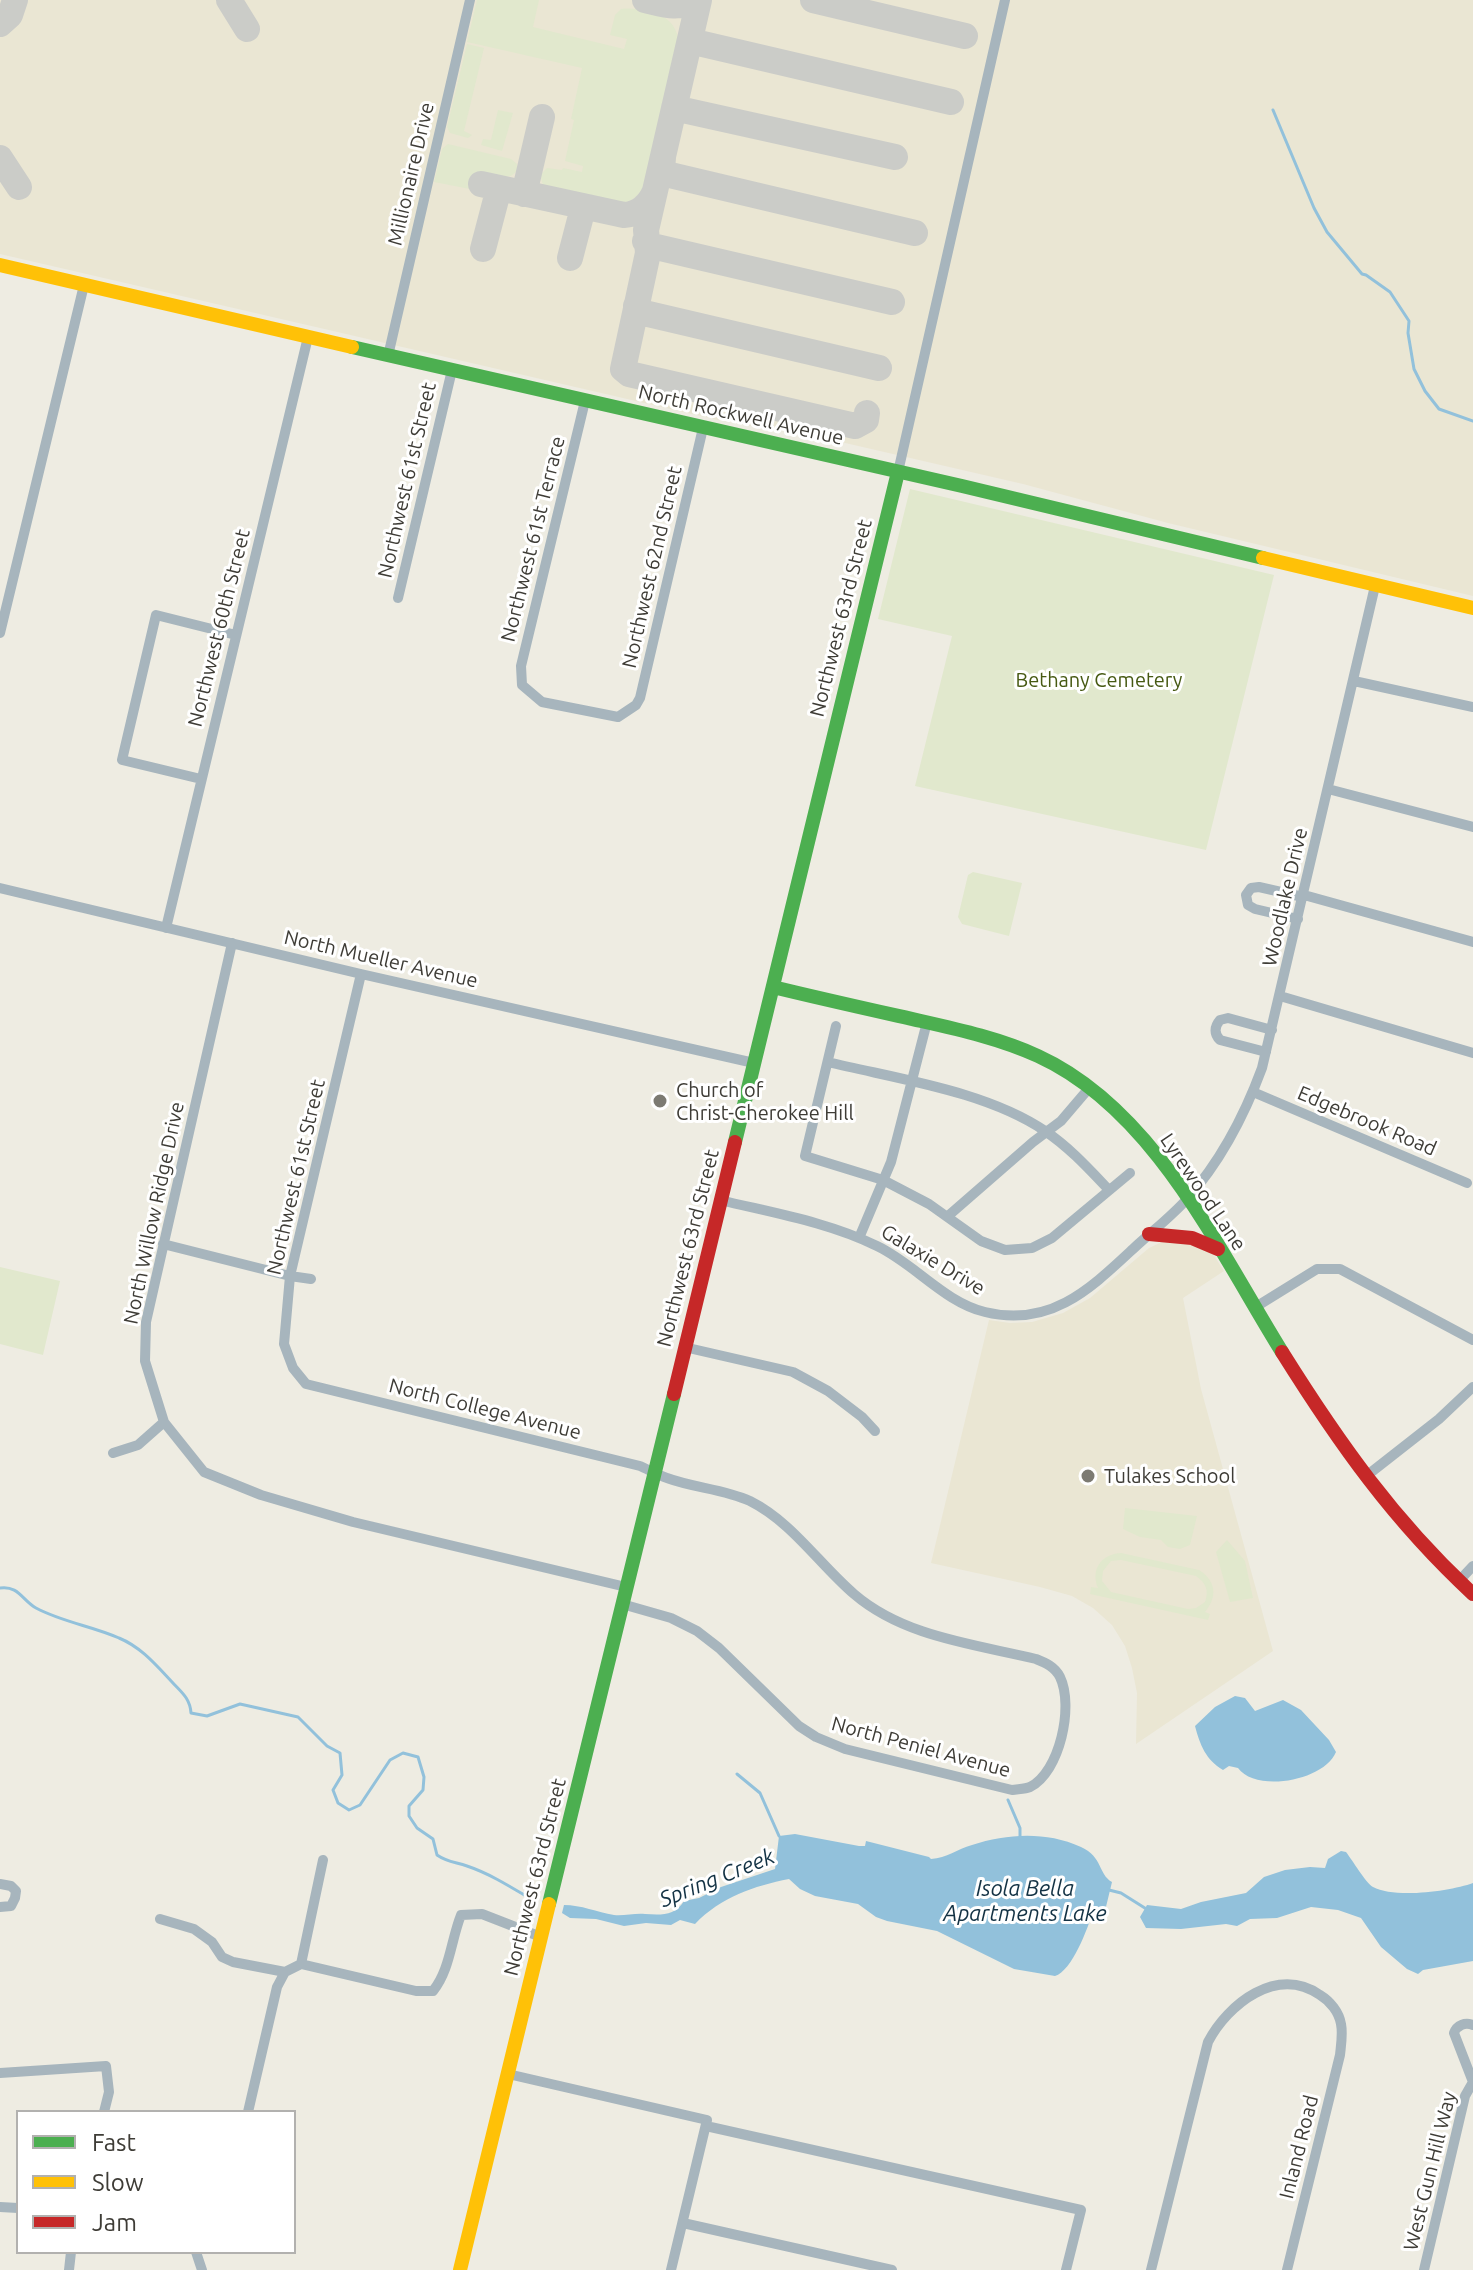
<!DOCTYPE html>
<html>
<head>
<meta charset="utf-8">
<style>
	body { margin:0 }
	#map { position:relative; width:1473px; height:2270px; overflow:hidden; background:#eeece2; font-family:Ubuntu,sans-serif }
	canvas { display:block }
	.legend { position:absolute; left:16px; top:2110px; width:280px; height:144px; box-sizing:border-box; background:#fff; border:2px solid #b2b1af; margin:0; padding:10px 14px; list-style:none; font-size:24px; color:#3e3c36 }
	.legend li { display:flex; align-items:center; gap:16px; height:40px }
	.legend b { width:40px; border:2px solid #b2b1af }
</style>
</head>
<body>
<div id="map">
<canvas width="1473" height="2270"></canvas>
<ul class="legend">
<li><b style="height:10px;background:#4caf50"></b>Fast</li>
<li><b style="height:10px;background:#ffc107"></b>Slow</li>
<li><b style="height:10px;background:#c62828"></b>Jam</li>
</ul>
</div>
<script>
const ctx = document.querySelector('canvas').getContext('2d');
ctx.lineJoin = 'round';
function fill(path, color) { ctx.fillStyle = color; ctx.fill(path, 'evenodd'); }
function stroke(path, color, width, dash) { ctx.strokeStyle = color; ctx.lineWidth = width; ctx.lineCap = dash ? 'butt' : 'round'; ctx.setLineDash(dash || []); ctx.stroke(path); }
function label(font, color, halo, rows, align = 'center') {
  ctx.font = font + ' Ubuntu,sans-serif'; ctx.lineWidth = 6; ctx.setLineDash([]); ctx.textBaseline = 'middle'; ctx.strokeStyle = halo; ctx.fillStyle = color; for (const [text, x, y, turn = 0] of rows) {
    ctx.save(); ctx.translate(x, y); ctx.rotate((+turn || 0) * Math.PI / 180); ctx.textAlign = isNaN(turn) ? turn : align; if (halo) ctx.strokeText(text, 0, 0); ctx.fillText(text, 0, 0); ctx.restore();
  }
}
const built = new Path2D(`
	M 0,0 L 1473,0 L 1473,596 L 1168,523 L 1023,484 L 828,439 L 718,420 L 0,254 Z
	M 1180,1238 L 1208,1249 L 1215,1257 L 1224,1271 L 1183,1298 L 1201,1389 L 1273,1651 L 1136,1744 L 1137,1693 L 1132,1668 L 1125,1646 L 1112,1625 L 1093,1608 L 1072,1596 L 1040,1587 L 931,1563 L 989,1320 L 1010,1323 L 1032,1322 L 1063,1313 L 1090,1298 L 1149,1248 L 1166,1240 Z`);
const green = new Path2D(`
	M 477,0 L 539,0 L 533,27 L 624,49 L 627,39 L 610,35 L 615,15 L 621,9 C 634,7 661,12 670,22 C 675,27 677,34 679,39 L 645,185 C 639,195 632,203 617,204 L 543,185 L 540,175 L 547,168 L 562,170 L 563,168 L 582,172 L 583,166 L 565,161 L 574,120 L 571,119 L 582,68 L 467,42 Z
	M 467,44 L 484,48 L 464,131 L 472,135 L 468,138 L 450,133 L 447,127 Z
	M 498,110 L 513,113 L 502,151 L 481,145 L 483,139 L 491,140 Z
	M 448,144 L 511,159 L 517,164 L 517,170 C 510,182 496,175 484,173 L 480,191 L 434,182 L 442,149 Z
	M 910,489 L 1274,575 L 1206,850 L 915,786 L 952,636 L 878,619 Z
	M 973,872 L 1022,883 L 1009,936 L 962,924 L 958,917 L 968,875 Z
	M 0,1267 L 60,1281 L 43,1355 L 0,1344 Z
	M 1125,1508 L 1197,1516 L 1190,1545 L 1180,1549 L 1168,1547 L 1161,1540 L 1140,1537 L 1123,1529 Z
	M 1227,1540 L 1245,1561 L 1253,1598 L 1230,1602 L 1216,1552 Z
	M 1121,1553 L 1199,1570 C 1216,1581 1218,1596 1205,1612 L 1210,1614 L 1208,1620 L 1090,1594 L 1091,1587 L 1098,1588 C 1090,1569 1102,1554 1121,1553 ZM 1121,1560 L 1196,1576 C 1206,1583 1209,1590 1205,1602 L 1196,1608 L 1188,1609 L 1111,1592 L 1102,1581 L 1103,1571 L 1111,1561 Z`);
const water = new Path2D(`
	M 1235,1696 L 1245,1698 L 1255,1711 L 1283,1700 L 1301,1710 L 1329,1740 L 1336,1752 C 1324,1781 1256,1793 1238,1768 L 1229,1766 L 1223,1770 C 1206,1760 1200,1745 1195,1726 L 1215,1707 Z
	M 795,1834 L 859,1846 L 865,1846 L 866,1841 L 929,1857 L 931,1859 C 947,1858 957,1849 972,1845 C 1007,1834 1045,1831 1081,1847 C 1103,1857 1098,1874 1112,1882 L 1105,1911 L 1093,1911 C 1088,1928 1072,1971 1055,1976 L 1014,1969 L 937,1931 L 887,1921 L 876,1917 L 858,1904 L 815,1896 L 800,1889 L 789,1879 C 754,1886 721,1897 695,1924 L 680,1920 L 671,1925 L 646,1923 L 624,1926 L 596,1919 L 570,1918 L 562,1913 L 564,1905 C 581,1905 597,1912 614,1915 C 624,1916 635,1913 645,1914 C 661,1915 675,1916 684,1901 L 699,1898 L 721,1887 L 775,1869 L 779,1836 Z
	M 1341,1851 L 1346,1852 C 1353,1861 1365,1882 1373,1887 C 1395,1899 1451,1891 1473,1883 L 1473,1961 L 1423,1970 L 1418,1974 L 1407,1969 L 1381,1947 L 1361,1918 L 1338,1910 L 1311,1907 L 1277,1918 L 1250,1919 L 1237,1926 L 1226,1924 L 1181,1929 L 1146,1928 L 1140,1917 L 1147,1905 L 1181,1909 L 1201,1902 L 1246,1893 L 1264,1877 L 1285,1870 L 1310,1867 L 1325,1868 L 1328,1859 Z`);
const stream = new Path2D(`
	M 1273,110 L 1314,208 L 1327,232 L 1362,274 L 1366,275 L 1390,292 L 1409,321 L 1408,333 L 1414,369 L 1425,391 L 1439,409 L 1473,421
	M 0,1588 C 18,1585 23,1601 36,1608 C 62,1622 92,1626 119,1638 C 141,1647 156,1665 172,1682 C 181,1692 190,1698 191,1713 L 207,1716 L 240,1704 L 298,1717 L 327,1746 L 340,1753 L 342,1775 L 333,1790 L 338,1803 L 349,1810 L 360,1805 L 390,1760 L 403,1753 L 418,1757 L 424,1777 L 423,1790 L 409,1806 L 409,1816 L 417,1828 L 433,1839 L 437,1855 C 447,1862 455,1862 467,1866 C 491,1874 514,1889 536,1902
	M 737,1774 L 760,1793 L 779,1836
	M 1008,1800 L 1020,1828 L 1020,1838
	M 1109,1890 L 1121,1893 L 1148,1910`);
const taxiway = new Path2D(`
	M 229,0 L 247,29
	M 645,0 C 663,4 678,10 695,0
	M 699,0 L 646,230 L 648,253 L 623,369 L 629,374 L 855,426 L 866,420 L 867,413
	M 813,0 L 965,36
	M 0,24 L 10,15 L 15,0
	M 690,41 L 951,102
	M 674,108 L 895,157
	M 0,158 L 19,187
	M 663,158 L 662,168 L 670,175 L 915,233
	M 481,184 L 624,215 C 639,214 649,205 655,191
	M 524,194 L 542,117
	M 645,241 L 652,246 L 892,302
	M 483,249 L 499,188
	M 570,258 L 583,208
	M 636,306 L 639,311 L 644,313 L 879,368`);
const street = new Path2D(`
	M 388,356 L 470,0
	M 585,401 L 521,666 L 522,685 L 542,702 L 618,717 L 636,705 L 640,698 L 703,428
	M 898,472 L 1005,0
	M 398,598 L 452,370
	M 0,633 L 84,285
	M 1354,681 L 1473,707
	M 201,779 L 122,760 L 156,615 L 236,635
	M 1328,789 L 1473,827
	M 0,888 L 361,974 L 754,1063
	M 1304,895 L 1473,942
	M 1298,919 L 1255,909 L 1248,905 L 1246,895 L 1251,888 L 1259,887 L 1303,897
	M 166,928 L 308,337
	M 232,943 L 146,1322 L 145,1361 L 164,1422 L 204,1472 L 261,1495 L 353,1522 L 626,1587
	M 361,974 L 290,1276 L 284,1344 L 293,1368 L 306,1384 L 640,1466 C 649,1470 658,1475 667,1478 C 694,1488 724,1489 750,1501 C 792,1522 819,1564 854,1594 C 904,1637 974,1644 1036,1659 C 1046,1663 1055,1667 1060,1677 C 1074,1706 1060,1772 1030,1787 C 1025,1789 1017,1789 1012,1790 L 845,1749 L 816,1737 L 799,1726 L 719,1648 L 697,1631 L 671,1618 L 622,1604
	M 1280,996 L 1473,1053
	M 836,1026 L 805,1156 L 883,1180 L 929,1204 L 981,1241 L 1005,1250 L 1032,1248 L 1052,1238 L 1130,1173
	M 1266,1052 L 1220,1040 C 1214,1034 1214,1027 1220,1020 L 1228,1018 L 1272,1030
	M 828,1062 C 897,1079 986,1091 1045,1131 C 1069,1147 1089,1169 1109,1190
	M 1253,1092 L 1467,1183
	M 720,1200 C 773,1213 828,1222 877,1246 C 915,1264 944,1302 985,1312 C 1050,1328 1090,1289 1133,1249 C 1151,1232 1171,1217 1187,1199 C 1220,1162 1245,1114 1262,1068 L 1375,586
	M 948,1216 L 1033,1142 L 1061,1121 L 1090,1087
	M 859,1238 L 891,1162 L 927,1022
	M 163,1244 L 290,1276 L 311,1279
	M 1254,1308 L 1317,1269 L 1340,1269 L 1473,1340
	M 684,1347 L 793,1372 L 828,1391 L 862,1417 L 875,1431
	M 113,1453 L 138,1445 L 164,1422
	M 1365,1477 L 1439,1419 L 1473,1387
	M 1458,1582 L 1473,1566
	M 0,1884 L 11,1886 L 16,1891 L 15,1898 L 11,1906 L 0,1907
	M 160,1919 L 194,1929 L 212,1942 L 222,1957 L 233,1962 L 285,1972
	M 301,1964 L 416,1991 L 433,1991 C 450,1970 451,1940 461,1915 L 482,1914 L 541,1937
	M 301,1964 L 323,1860
	M 0,2073 L 106,2066 L 109,2092 L 104,2112
	M 508,2074 L 707,2120 L 671,2270
	M 1473,2082 L 1454,2033 C 1457,2025 1465,2022 1473,2025
	M 248,2112 L 277,1987 L 285,1972 L 301,1964
	M 706,2126 L 1081,2210 L 1066,2270
	M 0,2207 L 18,2208
	M 683,2223 L 892,2270
	M 196,2252 L 202,2270
	M 69,2270 L 71,2252
	M 1151,2270 L 1208,2042 C 1228,2004 1277,1965 1320,1995 C 1330,2001 1339,2012 1341,2024 C 1343,2034 1341,2045 1340,2055 L 1287,2270
	M 1424,2270 L 1465,2096 L 1473,2082`);
const fast = new Path2D(`
	M 352,347 L 962,486 L 1263,558
	M 773,987 C 822,999 872,1010 921,1021 C 961,1030 1001,1039 1038,1056 C 1154,1109 1218,1249 1282,1352
	M 735,1142 L 898,472
	M 549,1904 L 674,1394`);
const slow = new Path2D(`
	M 0,265 L 352,347
	M 1263,558 L 1473,608
	M 460,2270 L 549,1904`);
const jam = new Path2D(`
	M 1149,1234 L 1192,1238 L 1218,1249
	M 1282,1352 C 1339,1443 1394,1521 1473,1594
	M 674,1394 L 735,1142`);
const markers = [
	[660,1101,8,"#7c7a72"],
	[1088,1476,8,"#7c7a72"]
];
const streetNames = [
	["Millionaire Drive",411,174,-77],
	["North Rockwell Avenue",741,415,13],
	["Northwest 61st Street",407,480,-77],
	["Northwest 61st Terrace",533,539,-76],
	["Northwest 62nd Street",652,567,-77],
	["Northwest 63rd Street",841,618,-76],
	["Northwest 60th Street",219,628,-76],
	["Woodlake Drive",1285,897,-77],
	["North Mueller Avenue",381,959,13],
	["Edgebrook Road",1367,1121,23],
	["Northwest 61st Street",296,1177,-77],
	["Lyrewood Lane",1203,1192,56],
	["North Willow Ridge Drive",154,1213,-78],
	["Northwest 63rd Street",688,1248,-76],
	["Galaxie Drive",933,1260,31],
	["North College Avenue",485,1409,14],
	["North Peniel Avenue",921,1747,15],
	["Northwest 63rd Street",535,1877,-76],
	["Inland Road",1299,2147,-76],
	["West Gun Hill Way",1430,2171,-76]
];
const parkNames = [
	["Bethany Cemetery",1099,680]
];
const poiNames = [
	["Church of",676,1090],
	["Christ-Cherokee Hill",676,1113],
	["Tulakes School",1104,1476]
];
const waterNames = [
	["Spring Creek",717,1878,-22],
	["Isola Bella",1025,1889],
	["Apartments Lake",1025,1914]
];
fill(built, '#eae6d3');
fill(green, '#e1e8cd');
fill(water, '#92c1db');
stroke(stream, '#92c1db', 3);
stroke(taxiway, '#cbccc8', 26);
stroke(street, '#a7b5bd', 10);
stroke(fast, '#4caf50', 14);
stroke(slow, '#ffc107', 14);
stroke(jam, '#c62828', 14);
for (const [x, y, r, color] of markers) { const dot = new Path2D(); dot.arc(x, y, r, 0, 2 * Math.PI); ctx.fillStyle = color; ctx.fill(dot); stroke(dot, '#fff', 3); }
label('20px', '#3e3c36', '#fff', streetNames);
label('20px', '#465912', '#fff', parkNames);
label('20px', '#3e3c36', '#fff', poiNames, 'left');
label('italic 22px', '#133244', '#fff', waterNames);
</script>
</body>
</html>
